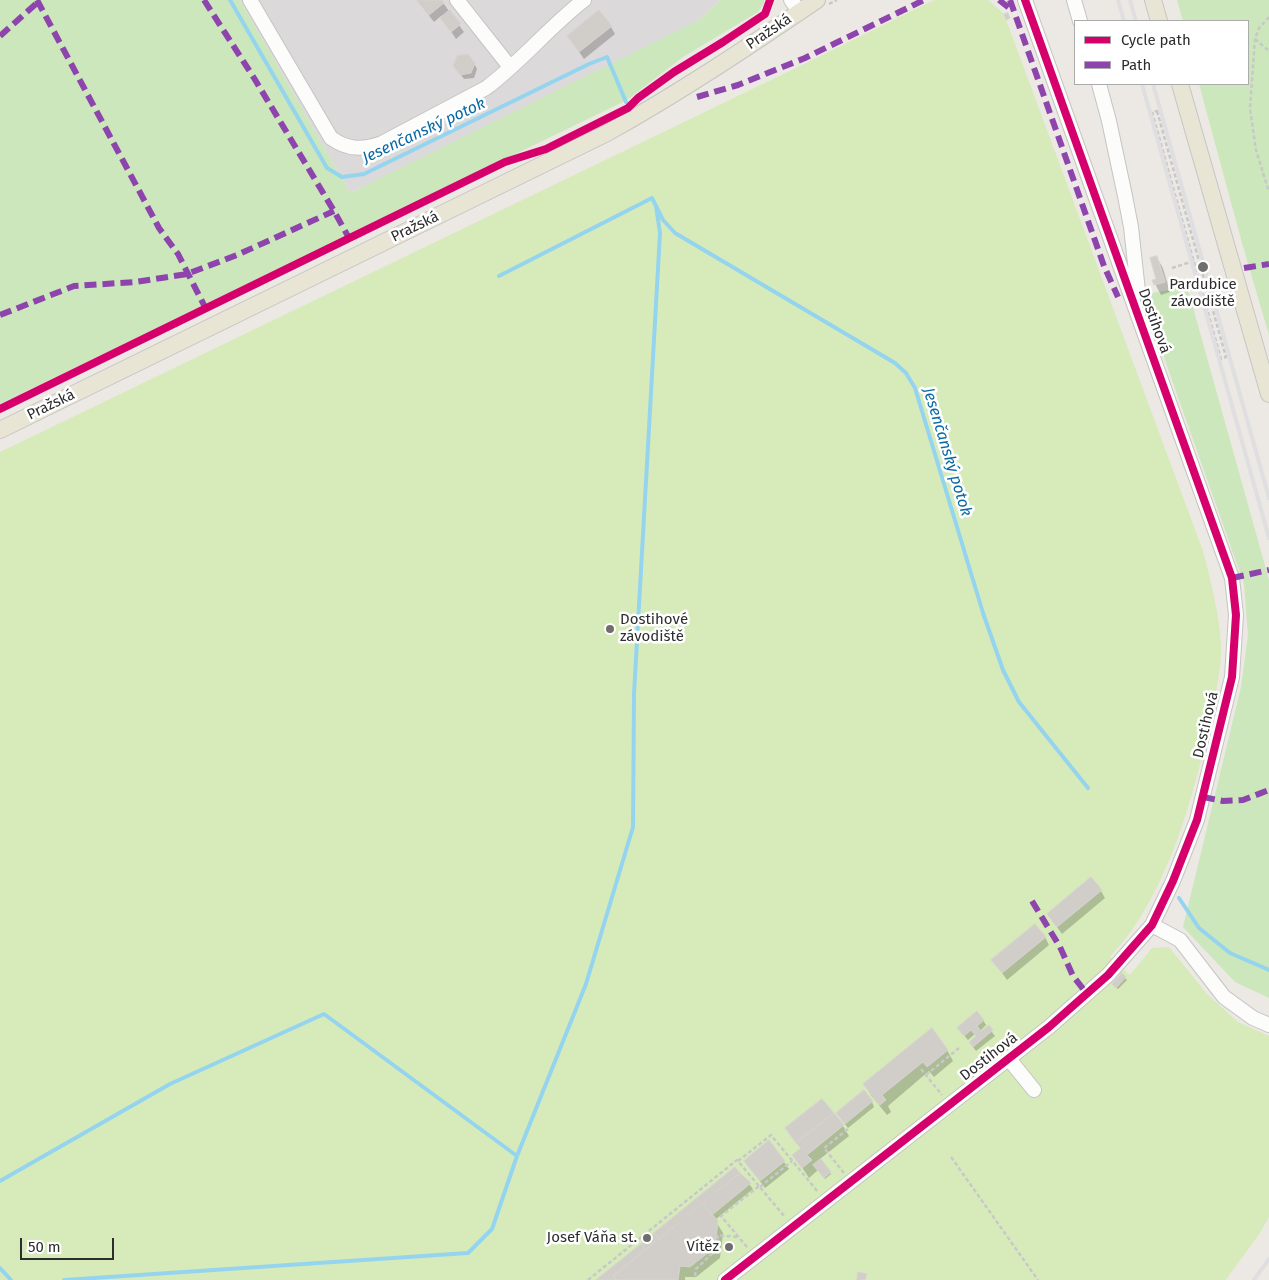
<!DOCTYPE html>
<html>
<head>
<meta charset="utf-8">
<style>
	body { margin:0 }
	#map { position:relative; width:1269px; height:1280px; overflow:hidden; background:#ece8e4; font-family:"Fira Sans",sans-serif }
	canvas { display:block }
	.legend { position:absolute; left:1074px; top:20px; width:175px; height:65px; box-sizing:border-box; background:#fff; border:1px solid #ababab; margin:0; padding:6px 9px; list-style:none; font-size:15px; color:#2d2d2d }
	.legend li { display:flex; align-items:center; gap:10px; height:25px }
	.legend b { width:25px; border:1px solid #ababab }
	.scale { position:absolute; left:20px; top:1238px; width:94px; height:22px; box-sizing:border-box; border:2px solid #2d2d2d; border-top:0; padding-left:6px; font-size:15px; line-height:18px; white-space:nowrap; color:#2d2d2d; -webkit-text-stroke:4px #fff; paint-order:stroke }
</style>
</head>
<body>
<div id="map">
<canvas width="1269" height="1280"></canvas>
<ul class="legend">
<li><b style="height:6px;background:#d6006c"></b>Cycle path</li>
<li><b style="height:6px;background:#8e44ad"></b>Path</li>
</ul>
<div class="scale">50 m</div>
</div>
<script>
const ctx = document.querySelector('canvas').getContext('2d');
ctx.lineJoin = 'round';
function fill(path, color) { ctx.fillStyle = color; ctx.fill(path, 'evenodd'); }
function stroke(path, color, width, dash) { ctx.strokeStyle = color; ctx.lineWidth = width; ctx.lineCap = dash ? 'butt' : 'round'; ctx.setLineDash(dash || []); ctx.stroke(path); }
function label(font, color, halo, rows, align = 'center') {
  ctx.font = font + ' "Fira Sans",sans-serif'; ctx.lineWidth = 5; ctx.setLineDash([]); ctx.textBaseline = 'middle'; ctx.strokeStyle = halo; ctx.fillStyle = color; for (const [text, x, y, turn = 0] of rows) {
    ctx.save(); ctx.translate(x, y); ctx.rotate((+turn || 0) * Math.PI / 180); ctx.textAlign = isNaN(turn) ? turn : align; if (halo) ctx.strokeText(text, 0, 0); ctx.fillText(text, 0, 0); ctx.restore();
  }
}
const industrial = new Path2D(`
	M 240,0 L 720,0 L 699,20 L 544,98 L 350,193 Z`);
const green = new Path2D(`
	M 0,0 L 240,0 L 350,193 L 699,20 L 720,0 L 764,0 L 764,3 L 758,12 L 683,57 L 627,100 L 0,404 Z
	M 1177,0 L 1269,0 L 1269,335 L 1242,243 L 1199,84 L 1248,84 L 1248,21 L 1183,21 Z
	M 1187,286 L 1269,580 L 1269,998 L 1235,982 L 1183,927 L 1241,687 L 1248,635 L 1244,584 L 1142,295 Z`);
const pitch = new Path2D(`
	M 934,0 L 988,0 L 1004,14 L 1203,551 C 1211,582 1219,612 1221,644 C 1222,671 1214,699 1209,726 C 1194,794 1175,862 1138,921 C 1130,934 1120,945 1110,957 L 1130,975 L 1152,948 L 1169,947 L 1207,994 L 1238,1022 L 1269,1036 L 1269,1217 L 1260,1233 L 1227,1278 L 1226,1280 L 0,1280 L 0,452 L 798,67 Z`);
const shadow = new Path2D(`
	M 417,0 L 441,0 L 464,32 L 456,39 L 441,16 L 434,22 Z
	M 611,27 L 615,34 L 584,59 L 568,36 Z
	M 474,63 L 477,69 L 474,78 L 464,79 L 458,71 Z
	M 1157,258 L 1163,268 L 1170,292 L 1161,295 L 1155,284 L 1157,280 Z
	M 1101,891 L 1105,898 L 1062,934 L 1048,915 Z
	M 1045,937 L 1049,945 L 1007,980 L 993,960 Z
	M 1122,975 L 1127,980 L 1118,989 L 1115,986 Z
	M 983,1020 L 986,1025 L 980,1031 L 981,1033 L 988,1027 L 995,1036 L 976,1051 L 973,1047 L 977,1036 L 975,1034 L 968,1040 L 962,1033 Z
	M 947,1050 L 953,1061 L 934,1077 L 929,1071 L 888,1106 L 891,1112 L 887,1115 L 871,1095 L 865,1085 Z
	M 872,1102 L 874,1107 L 848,1128 L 840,1118 Z
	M 843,1126 L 849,1136 L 820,1159 L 831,1174 L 825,1179 L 818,1170 L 809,1178 L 794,1155 L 801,1149 L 787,1129 Z
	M 745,1161 L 784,1162 L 789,1169 L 765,1188 Z
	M 735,1169 L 744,1180 L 746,1180 L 753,1189 L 715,1220 L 723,1233 L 720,1258 L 696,1277 L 685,1277 L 685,1280 L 598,1280 Z`);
const stream = new Path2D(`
	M 230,0 L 327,168 L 342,177 L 364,174 L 589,64 L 607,57 L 626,102
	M 499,276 L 652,198 L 663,220 L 675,233 L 895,363 L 906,373 L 915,388 L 983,613 L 1003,670 L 1019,702 L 1088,788
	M 1179,898 L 1199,928 L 1230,953 L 1269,970
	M 0,1181 L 170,1084 L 324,1014 L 517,1156
	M 0,1268 L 11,1280
	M 64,1280 L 468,1253 L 492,1229 L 517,1156 L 586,984 L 633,827 L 634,694 L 660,233 L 656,206`);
const building = new Path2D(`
	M 417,0 L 442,0 L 444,3 L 429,15 Z
	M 450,10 L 461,24 L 451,32 L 440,18 Z
	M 599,10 L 612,26 L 579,52 L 567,36 Z
	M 1008,13 L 1010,18 L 1006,20 L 1004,14 Z
	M 468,54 L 475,63 L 471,73 L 460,75 L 453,66 L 457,56 Z
	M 1157,256 L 1165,282 L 1154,285 L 1152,280 L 1156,279 L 1150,258 Z
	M 1091,877 L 1102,890 L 1057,927 L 1047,914 Z
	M 1035,924 L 1046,937 L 1002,973 L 991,960 Z
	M 1122,973 L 1126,977 L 1116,988 L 1112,984 Z
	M 977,1011 L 984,1020 L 977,1026 L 981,1031 L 989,1025 L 993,1030 L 973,1047 L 969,1042 L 976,1036 L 971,1030 L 964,1036 L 957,1028 Z
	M 932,1028 L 948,1050 L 927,1067 L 923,1062 L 882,1095 L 886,1100 L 880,1105 L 863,1084 Z
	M 864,1090 L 873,1101 L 845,1124 L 836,1113 Z
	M 822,1099 L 834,1113 L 796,1143 L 785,1128 Z
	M 834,1113 L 844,1125 L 807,1155 L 812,1160 L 802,1168 L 792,1155 L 801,1148 L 796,1143 Z
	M 769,1140 L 785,1161 L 760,1181 L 744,1161 Z
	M 821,1159 L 831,1172 L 824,1178 L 813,1165 Z
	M 735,1167 L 740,1173 L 659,1239 L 654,1233 Z
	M 740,1173 L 751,1183 L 712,1215 L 703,1204 Z
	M 703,1204 L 718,1221 L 715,1247 L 690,1267 L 680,1266 L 678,1280 L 616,1280 L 613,1276 Z
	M 654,1233 L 659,1239 L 646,1250 L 641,1244 Z
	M 641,1244 L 646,1250 L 613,1276 L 616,1280 L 596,1280 Z
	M 858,1272 L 867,1274 L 865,1280 L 857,1280 Z`);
const path = new Path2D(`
	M 829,4 L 837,0
	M 1269,17 L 1259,28 L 1255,39 L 1250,109 L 1256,150 L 1269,192
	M 1255,39 L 1269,51
	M 1157,111 L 1226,357 L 1221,359 L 1152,112 Z
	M 1172,268 L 1194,261
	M 921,1069 L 942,1095
	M 926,1075 L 959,1048
	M 951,1157 L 1038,1280
	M 738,1161 L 771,1135 L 818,1192
	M 844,1173 L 824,1148 L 848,1129
	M 760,1187 L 792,1161
	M 747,1247 L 721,1216 L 759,1186
	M 695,1276 L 696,1269 L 716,1250 L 718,1235 L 737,1237
	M 588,1280 L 737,1160 L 785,1217`);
const minor = new Path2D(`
	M 250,0 L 331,138 C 348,150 363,150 382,143 L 486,88 C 521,62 549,27 584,0
	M 457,0 L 510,67
	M 791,0 L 800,12
	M 1074,0 L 1080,21
	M 1099,84 L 1109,121 L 1125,196 L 1131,227 L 1138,291 L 1137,293
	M 1152,925 L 1180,940 L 1224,997 L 1253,1018 L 1269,1025
	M 1009,1059 L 1034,1090
	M 725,1280 L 1049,1027 L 1108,975 L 1152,925 L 1173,881 L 1197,820 L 1232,677 L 1236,615 L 1232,578 L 1025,0`);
const major = new Path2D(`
	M 1153,0 L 1159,21
	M 1180,84 L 1269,394
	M 0,430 L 607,133 C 679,93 748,47 817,0`);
const rail = new Path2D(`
	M 1118,0 L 1124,21
	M 1130,0 L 1136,21
	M 1142,84 L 1269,538
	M 1153,84 L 1269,498
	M 1254,1280 L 1269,1259`);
const quiet = new Path2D(`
	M 37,0 L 159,228 L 178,254 L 206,309
	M 204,0 L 254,78 L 334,211 L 349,238
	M 999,0 L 1013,11
	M 1010,0 L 1104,266 L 1118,297
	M 0,36 L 38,2
	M 697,97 L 738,85 L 805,58 L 924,0
	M 1244,268 L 1269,264
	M 0,315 L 74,286 L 135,282 L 187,274 L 237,255 L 334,211
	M 1232,578 L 1269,570
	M 1203,797 L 1223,801 L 1243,800 L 1269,790
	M 1032,901 L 1060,947 L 1073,976 L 1087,994`);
const cycleway = new Path2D(`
	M 0,409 L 505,162 L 546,149 L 628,108 L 638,98 L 674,72 L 723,42 L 765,14 L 770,0
	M 725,1280 L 1049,1027 L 1108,975 L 1152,925 L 1173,881 L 1197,820 L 1232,677 L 1236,615 L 1232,578 L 1025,0`);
const markers = [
	[1203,267,6,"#706e6d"],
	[610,629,5,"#706e6d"],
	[647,1238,5,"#706e6d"],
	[729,1247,5,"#706e6d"]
];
const streetNames = [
	["Pražská",769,32,-34],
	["Pražská",415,227,-26],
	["Dostihová",1154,321,70],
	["Pražská",51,405,-26],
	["Dostihová",1206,725,-77],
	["Dostihová",989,1057,-38]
];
const poiNames = [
	["Pardubice",1203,285,"center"],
	["závodiště",1203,302,"center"],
	["Dostihové",620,620,"left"],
	["závodiště",620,637,"left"],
	["Josef Váňa st.",637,1238],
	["Vítěz",719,1247]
];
const waterNames = [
	["Jesenčanský potok",424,131,-25],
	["Jesenčanský potok",947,452,73]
];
fill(industrial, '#dcd9db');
fill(green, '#cce7bc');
fill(pitch, '#d7ebba');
fill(shadow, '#0003');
stroke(stream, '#95d4ef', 4);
fill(building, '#d1ceca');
stroke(building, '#d7d4d0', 1);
stroke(minor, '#c5c4c4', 16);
stroke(major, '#c6c5c3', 18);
stroke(path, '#c8c8c8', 2.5, [4, 2.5]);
stroke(minor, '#fcfcfb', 14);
stroke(major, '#e9e5d5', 16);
stroke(rail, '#dfdfe1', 4);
stroke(quiet, '#8e44ad', 6, [12, 6]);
stroke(cycleway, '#d6006c', 8);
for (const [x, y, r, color] of markers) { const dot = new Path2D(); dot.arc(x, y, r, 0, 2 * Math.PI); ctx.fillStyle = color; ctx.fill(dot); stroke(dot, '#fff', 2); }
label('15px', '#2d2d2d', '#fff', streetNames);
label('15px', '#2d2d2d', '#fff', poiNames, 'right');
label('italic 16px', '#0869a6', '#fff', waterNames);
</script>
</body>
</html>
